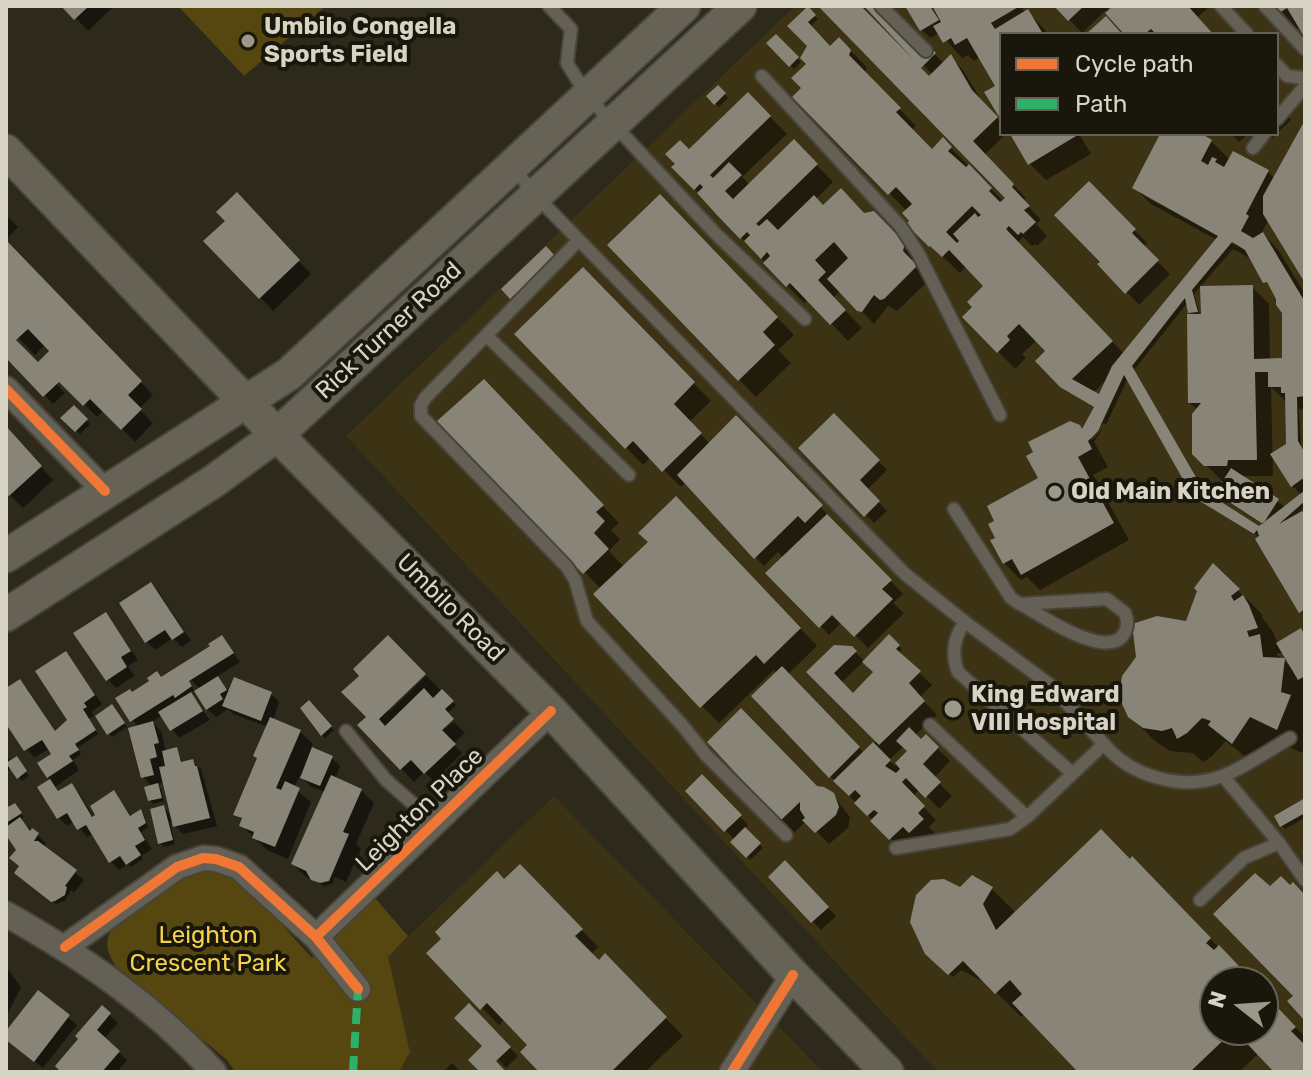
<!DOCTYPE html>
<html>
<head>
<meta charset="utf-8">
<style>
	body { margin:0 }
	#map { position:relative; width:1311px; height:1078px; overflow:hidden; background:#2d291b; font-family:Rubik,sans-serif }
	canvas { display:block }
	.frame { position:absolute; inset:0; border:8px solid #d8d4c5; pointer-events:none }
	.legend { position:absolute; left:999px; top:32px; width:280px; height:104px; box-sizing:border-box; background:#19160b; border:2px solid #656255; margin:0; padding:10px 14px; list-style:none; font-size:24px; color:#d8d4c5 }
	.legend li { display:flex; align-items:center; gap:16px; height:40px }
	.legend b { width:40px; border:2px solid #656255 }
	.north { position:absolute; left:1199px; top:966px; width:80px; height:80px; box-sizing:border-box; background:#19160b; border:2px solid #656255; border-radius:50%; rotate:287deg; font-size:22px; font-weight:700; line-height:32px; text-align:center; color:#d8d4c5 }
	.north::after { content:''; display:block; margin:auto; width:28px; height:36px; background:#9c988a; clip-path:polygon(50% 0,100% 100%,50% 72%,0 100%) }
</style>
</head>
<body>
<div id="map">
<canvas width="1311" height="1078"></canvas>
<div class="frame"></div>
<ul class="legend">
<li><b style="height:10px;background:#f07635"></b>Cycle path</li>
<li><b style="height:10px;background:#2db169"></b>Path</li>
</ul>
<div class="north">N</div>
</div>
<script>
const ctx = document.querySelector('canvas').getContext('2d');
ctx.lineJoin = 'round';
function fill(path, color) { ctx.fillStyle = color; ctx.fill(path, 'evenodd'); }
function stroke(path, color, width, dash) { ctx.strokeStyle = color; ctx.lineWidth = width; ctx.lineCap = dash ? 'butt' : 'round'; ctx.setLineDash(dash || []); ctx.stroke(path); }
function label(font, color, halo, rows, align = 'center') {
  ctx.font = font + ' Rubik,sans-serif'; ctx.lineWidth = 8; ctx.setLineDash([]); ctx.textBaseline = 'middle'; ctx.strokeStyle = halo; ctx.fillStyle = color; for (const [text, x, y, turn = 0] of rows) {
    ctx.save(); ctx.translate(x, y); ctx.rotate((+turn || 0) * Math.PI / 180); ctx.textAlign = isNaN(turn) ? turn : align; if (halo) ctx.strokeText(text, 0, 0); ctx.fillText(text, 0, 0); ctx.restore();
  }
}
const built = new Path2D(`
	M 795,6 L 1305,6 L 1305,1072 L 938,1072 L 346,436 ZM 1001,34 L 1277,34 L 1277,134 L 1001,134 ZM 1215,982 L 1263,982 L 1263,1030 L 1215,1030 Z
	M 554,796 L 823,1072 L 399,1072 L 410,1051 L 387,957 Z`);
const green = new Path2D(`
	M 178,6 L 326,6 L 244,76 Z
	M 204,868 L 237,875 L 312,958 L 374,897 L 408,936 L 388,957 L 410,1052 L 399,1072 L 235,1072 L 227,1060 L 116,967 C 111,958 105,949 108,938 C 114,913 182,881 204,868 Z`);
const shadow = new Path2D(`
	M 64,6 L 114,6 L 88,31 Z
	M 821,6 L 859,6 L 929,78 L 933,75 L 867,6 L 889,6 L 944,64 L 951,57 L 963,70 L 984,105 L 1001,122 L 1001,134 L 1006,134 L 984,155 L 1026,198 L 1023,201 L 1041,220 L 1036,224 L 1047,236 L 1037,246 L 1035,244 L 1032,246 L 1023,237 L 1017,243 L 1124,354 L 1217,240 L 1151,204 L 1134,187 L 1163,134 L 1198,134 L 1211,141 L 1230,160 L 1234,153 L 1268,172 L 1275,179 L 1305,124 L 1305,279 L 1269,219 L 1262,232 L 1279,251 L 1305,294 L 1305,410 L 1299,409 L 1301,447 L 1305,454 L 1305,506 L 1300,511 L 1305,516 L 1305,616 L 1261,538 L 1199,500 L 1128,378 L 1106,425 L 1104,423 L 1089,437 L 1092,440 L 1104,427 L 1094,442 L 1108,467 L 1093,475 L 1129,540 L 1040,590 L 1027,577 L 1021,580 L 1004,563 L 998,539 L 1041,479 L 1083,431 L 1095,408 L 1066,390 L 1055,364 L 1037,340 L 1022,354 L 1026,358 L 1015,369 L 965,317 L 975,307 L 986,286 L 967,266 L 960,273 L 926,241 L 907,211 L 795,97 L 804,88 L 810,46 L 790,26 L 807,9 L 818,19 L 810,27 L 830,49 L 839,40 L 856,56 L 867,68 L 864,73 L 916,126 L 912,130 L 932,151 L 943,140 L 1004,202 L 1008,198 ZM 1146,193 L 1236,242 L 1235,245 L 1144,196 ZM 1233,249 L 1253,260 L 1265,281 L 1273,290 L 1284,312 L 1284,360 L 1270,361 L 1269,304 L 1252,287 L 1201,320 L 1194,294 ZM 1188,302 L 1190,312 L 1194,316 L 1190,403 L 1198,410 L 1194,453 L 1224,483 L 1217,493 L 1226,501 L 1264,525 L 1260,529 L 1206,494 L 1134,370 ZM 1109,377 L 1100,397 L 1093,393 ZM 1271,387 L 1287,403 L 1292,485 L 1301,495 L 1285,507 L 1240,476 L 1273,476 Z
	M 907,6 L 1021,6 L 1025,13 L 1028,12 L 1044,29 L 1048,34 L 1001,34 L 1001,116 L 998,86 L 980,57 L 974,61 L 968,55 L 962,58 L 940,33 L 930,38 L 922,30 Z
	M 1056,6 L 1105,6 L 1110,11 L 1116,6 L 1210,6 L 1197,18 L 1212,34 L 1127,34 L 1106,10 L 1082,33 Z
	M 1277,6 L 1305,6 L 1305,34 L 1301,26 L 1297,29 Z
	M 776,36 L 801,62 L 794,69 L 769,43 Z
	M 718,87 L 728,98 L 719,107 L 709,96 Z
	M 748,95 L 787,134 L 742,177 L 750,185 L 794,142 L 833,182 L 816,199 L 824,207 L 866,216 L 887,226 L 917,258 L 915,265 L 927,278 L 927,282 L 897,311 L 888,306 L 874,324 L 841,290 L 833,298 L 862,328 L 848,341 L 808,299 L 804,303 L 674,167 Z
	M 1277,105 L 1291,120 L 1277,133 Z
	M 1012,134 L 1079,134 L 1091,154 L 1046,180 L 1030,164 Z
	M 1231,134 L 1248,134 L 1239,142 Z
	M 1250,134 L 1276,134 L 1262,147 Z
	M 1089,184 L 1147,243 L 1143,247 L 1170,274 L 1139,305 L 1100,264 L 1102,262 Z
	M 660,197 L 794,335 L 778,350 L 791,363 L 756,397 L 610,245 Z
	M 249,208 L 311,274 L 273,311 L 206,241 Z
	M 6,215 L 18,227 L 6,239 Z
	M 6,242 L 153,395 L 139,409 L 153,423 L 135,442 L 104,410 L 97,417 L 78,398 L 52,351 L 46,344 L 35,355 L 6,325 Z
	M 558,262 L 515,301 L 504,289 Z
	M 583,270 L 711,401 L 689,422 L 710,444 L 736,418 L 903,594 L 893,603 L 904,613 L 868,648 L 842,622 L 829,635 L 768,573 L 783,558 L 778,552 L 764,566 L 705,505 L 686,482 L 681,487 L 651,457 L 643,465 L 517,334 Z
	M 6,331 L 65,393 L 53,404 L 6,355 Z
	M 501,399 L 619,523 L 611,530 L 620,539 L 609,551 L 624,567 L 693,516 L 817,646 L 788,674 L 864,753 L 877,741 L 809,672 L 851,648 L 864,661 L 841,683 L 853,696 L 876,672 L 889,636 L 902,649 L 898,653 L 932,685 L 920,697 L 937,715 L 915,735 L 921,741 L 926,737 L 950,761 L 934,778 L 952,796 L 939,809 L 920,789 L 913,796 L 936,820 L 929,827 L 935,833 L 923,845 L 917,838 L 903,851 L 830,776 L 774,670 L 719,723 L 702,706 L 601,589 L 440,421 ZM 904,746 L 909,751 L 895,766 L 889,760 Z
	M 74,407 L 90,424 L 80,434 L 63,418 Z
	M 834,415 L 887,470 L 867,490 L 887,511 L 874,523 L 801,448 Z
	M 6,429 L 53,480 L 23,508 L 6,491 Z
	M 1213,566 L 1263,615 L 1261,616 L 1273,632 L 1278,644 L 1300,631 L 1305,636 L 1305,674 L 1301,677 L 1305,679 L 1305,744 L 1302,753 L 1275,740 L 1258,767 L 1226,741 L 1211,757 L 1203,762 L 1193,753 L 1170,751 L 1155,741 L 1130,716 L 1187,623 ZM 1284,652 L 1291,667 L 1276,654 Z
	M 151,584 L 159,593 L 191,641 L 182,647 L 173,638 L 155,650 L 147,642 Z
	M 106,614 L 138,660 L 128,666 L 134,676 L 116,688 L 108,679 Z
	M 222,638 L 240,662 L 216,677 L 230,692 L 271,694 L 279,702 L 273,720 L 300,732 L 313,744 L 311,749 L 332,758 L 340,766 L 335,779 L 361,790 L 374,803 L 356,844 L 361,849 L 346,882 L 335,877 L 332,884 L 325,886 L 306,877 L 293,864 L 325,792 L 310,786 L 300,775 L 294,788 L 311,802 L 288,859 L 267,850 L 241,825 L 243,821 L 236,814 L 259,759 L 268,727 L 233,714 L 228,709 L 216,717 L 207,709 L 200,689 L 188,677 L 194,691 L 190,693 L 210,720 L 179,738 L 162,715 L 152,722 L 161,731 L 166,752 L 176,749 L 183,763 L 192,761 L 201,769 L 217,826 L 183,834 L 170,821 L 175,844 L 164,847 L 160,843 L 163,807 L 172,816 L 165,782 L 157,784 L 161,789 L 164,801 L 153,804 L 150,800 L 153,787 L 143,777 L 138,727 L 118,699 L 162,679 Z
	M 66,653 L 102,704 L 91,712 L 94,716 L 88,719 L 98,734 L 77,748 L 81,754 L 73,760 L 79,770 L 55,787 L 60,793 L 71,785 L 79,793 L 98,824 L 114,793 L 132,817 L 141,812 L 144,815 L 148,827 L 141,832 L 152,849 L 141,856 L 143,859 L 131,867 L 128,864 L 119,870 L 110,861 L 93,833 L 87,837 L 74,821 L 67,826 L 59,818 L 40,788 L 52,781 L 48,777 L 54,754 L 50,748 L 34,758 L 6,721 L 6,691 L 20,681 L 28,690 L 56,733 L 71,721 Z
	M 426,676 L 456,705 L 447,714 L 440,732 L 454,722 L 465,733 L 453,744 L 462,753 L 434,781 L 424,772 L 414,782 L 360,726 L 387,708 L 390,711 Z
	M 309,703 L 334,730 L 325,738 L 322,735 Z
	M 115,710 L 127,727 L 112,737 L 109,733 Z
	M 710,742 L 830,792 L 850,817 L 848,828 L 829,844 L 806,821 L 794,833 Z
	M 6,754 L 11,762 L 20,762 L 29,776 L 22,781 L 12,768 L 6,772 Z
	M 702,777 L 748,825 L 744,829 L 763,848 L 750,860 L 733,842 L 735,840 L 688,791 Z
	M 1305,801 L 1305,818 L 1285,829 L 1282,826 Z
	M 18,809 L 24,817 L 20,820 L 46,843 L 43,847 L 84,880 L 74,893 L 71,890 L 65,901 L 56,904 L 25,881 L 18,850 L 6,832 L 6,811 Z
	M 1132,860 L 1253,982 L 1215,982 L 1215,1030 L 1263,1030 L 1263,993 L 1305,1037 L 1305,1072 L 1277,1072 L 1259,1053 L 1239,1072 L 1081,1072 L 1025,1013 L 1021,1017 L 988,984 L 961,970 L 953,977 L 927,952 L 960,890 L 991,888 L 1016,913 Z
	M 785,863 L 836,916 L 821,930 L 770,877 Z
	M 520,866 L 598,947 L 591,954 L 599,963 L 605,956 L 683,1036 L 645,1072 L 542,1072 L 530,1045 L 505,1019 L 499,1025 L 429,954 Z
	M 6,967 L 21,987 L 6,1017 Z
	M 38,993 L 77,1025 L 43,1068 L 6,1038 L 6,1034 Z
	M 469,1006 L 518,1056 L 506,1068 L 457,1018 Z
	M 102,1008 L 118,1023 L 104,1039 L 127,1060 L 117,1072 L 63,1072 Z
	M 452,1063 L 461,1072 L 443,1072 Z`);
const building = new Path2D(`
	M 61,6 L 89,6 L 74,20 Z
	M 808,6 L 816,15 L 808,22 L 830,46 L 839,37 L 851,50 L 849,55 L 901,108 L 896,112 L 932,149 L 943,137 L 952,147 L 948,151 L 966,167 L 969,164 L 992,188 L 989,191 L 1000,202 L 1005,198 L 818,6 L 861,6 L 915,61 L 864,6 L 891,6 L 936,53 L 921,68 L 929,76 L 951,54 L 972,90 L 998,117 L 973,141 L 1014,184 L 1012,187 L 1030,206 L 1024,210 L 1036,222 L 1023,234 L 1021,232 L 1018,235 L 1009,226 L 1006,229 L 1113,341 L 1072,379 L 1099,394 L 1112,366 L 1218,236 L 1132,188 L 1160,134 L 1202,134 L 1212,140 L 1201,161 L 1208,165 L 1212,157 L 1217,159 L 1215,162 L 1224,167 L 1233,151 L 1269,170 L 1246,214 L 1249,216 L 1241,231 L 1253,238 L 1263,232 L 1305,302 L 1305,396 L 1297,397 L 1298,441 L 1305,453 L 1305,477 L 1291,487 L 1270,454 L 1286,444 L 1285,393 L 1281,393 L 1281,387 L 1268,387 L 1268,372 L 1255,372 L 1257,460 L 1228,460 L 1227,466 L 1204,466 L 1192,454 L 1192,414 L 1201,403 L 1188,403 L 1187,314 L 1201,314 L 1200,286 L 1253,285 L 1254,359 L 1282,358 L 1282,313 L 1276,305 L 1276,299 L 1267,282 L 1263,283 L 1245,250 L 1232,242 L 1192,290 L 1198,312 L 1188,313 L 1185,298 L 1132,366 L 1204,491 L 1259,526 L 1305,490 L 1305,501 L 1279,524 L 1302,511 L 1305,516 L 1305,609 L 1299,613 L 1255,539 L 1259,536 L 1257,530 L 1254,534 L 1193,497 L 1124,375 L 1098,431 L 1088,441 L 1092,449 L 1078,457 L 1114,523 L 1021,575 L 1012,559 L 1003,564 L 990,540 L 995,538 L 988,524 L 994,521 L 987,506 L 1038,478 L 1026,456 L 1033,452 L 1028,442 L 1070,421 L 1080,425 L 1082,429 L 1094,407 L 1060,387 L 1035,361 L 1045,351 L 1019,324 L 1007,336 L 1010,340 L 997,353 L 962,317 L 972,307 L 967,302 L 983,286 L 949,250 L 942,257 L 930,246 L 929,247 L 906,224 L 909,221 L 902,213 L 912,204 L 896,187 L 888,195 L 792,97 L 801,88 L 791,78 L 806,64 L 800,58 L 807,46 L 787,26 ZM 972,206 L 981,215 L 978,217 L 975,213 L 953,234 L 959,241 L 957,243 L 946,232 Z
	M 905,6 L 930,6 L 939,20 L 920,31 Z
	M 932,6 L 1020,6 L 991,23 L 995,29 L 1028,9 L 1043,34 L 1001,34 L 1001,120 L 984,92 L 995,86 L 967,38 L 955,45 L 951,38 L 943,43 L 933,26 L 941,22 Z
	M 1054,6 L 1084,6 L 1068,21 Z
	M 1113,6 L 1188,6 L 1213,34 L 1156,34 L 1151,29 L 1145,34 L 1124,34 L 1105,13 Z
	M 1275,6 L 1305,6 L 1305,38 L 1287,8 L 1279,13 Z
	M 1106,16 L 1122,34 L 1086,34 Z
	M 776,34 L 799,57 L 789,67 L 766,43 Z
	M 718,85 L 726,93 L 714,105 L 706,96 Z
	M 748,92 L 771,116 L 710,175 L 713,178 L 729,162 L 742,175 L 725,191 L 733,199 L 794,139 L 818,164 L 756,224 L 759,226 L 767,219 L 778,230 L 814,195 L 823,205 L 841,188 L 864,213 L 874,211 L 905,243 L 903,251 L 915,263 L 916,267 L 884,299 L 880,300 L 874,295 L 862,312 L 857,311 L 827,279 L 848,258 L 834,242 L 815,260 L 826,272 L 818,280 L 846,310 L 830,325 L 790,283 L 786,287 L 763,263 L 770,256 L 767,252 L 761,259 L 744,241 L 750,235 L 747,232 L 740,239 L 716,214 L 697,193 L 703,187 L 700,184 L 694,190 L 671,167 L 675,164 L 665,154 L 680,140 L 689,149 Z
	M 1305,120 L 1305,283 L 1263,214 L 1263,196 Z
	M 1010,134 L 1074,134 L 1076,136 L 1028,165 Z
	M 1089,181 L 1136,229 L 1132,233 L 1159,260 L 1125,294 L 1097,264 L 1100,262 L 1054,215 Z
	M 237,192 L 300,260 L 259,299 L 203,241 L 225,221 L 216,212 Z
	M 660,194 L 778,317 L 763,332 L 775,345 L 738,381 L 607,245 Z
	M 6,240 L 142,381 L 128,395 L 142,409 L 121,430 L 90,399 L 83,406 L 59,382 L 43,397 L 6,358 ZM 28,329 L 49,351 L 38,362 L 16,340 Z
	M 546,246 L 556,257 L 510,299 L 501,289 Z
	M 583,267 L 695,382 L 674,404 L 702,433 L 662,472 L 633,441 L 625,449 L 514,334 Z
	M 484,379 L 604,505 L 596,512 L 605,521 L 594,533 L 609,549 L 583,574 L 437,421 Z
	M 74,405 L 88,419 L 75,432 L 60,418 Z
	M 834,413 L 880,460 L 860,480 L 880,501 L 864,517 L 798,448 Z
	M 736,415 L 823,505 L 805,523 L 798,516 L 754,559 L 677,475 Z
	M 6,426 L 42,466 L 9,496 L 6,494 Z
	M 1231,468 L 1279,499 L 1263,524 L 1215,493 Z
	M 676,496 L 801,628 L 764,664 L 756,655 L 700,708 L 593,594 L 648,542 L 638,533 Z
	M 827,514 L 892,580 L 882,589 L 893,599 L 854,637 L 832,615 L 819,628 L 765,573 Z
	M 1213,563 L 1240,589 L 1231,596 L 1234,601 L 1243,595 L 1249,605 L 1258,628 L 1247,631 L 1249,637 L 1260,634 L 1263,657 L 1285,658 L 1281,692 L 1291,695 L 1277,730 L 1250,717 L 1232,744 L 1208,725 L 1211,721 L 1202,718 L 1187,733 L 1177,739 L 1172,728 L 1162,731 L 1143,728 L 1128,717 L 1119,697 L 1122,676 L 1136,657 L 1132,624 L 1157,616 L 1186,621 L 1197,591 L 1194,588 Z
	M 151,582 L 184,632 L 172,640 L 165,630 L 145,643 L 119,603 Z
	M 106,612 L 131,651 L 121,657 L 127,667 L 106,681 L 73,633 Z
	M 1301,628 L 1305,636 L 1305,676 L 1298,680 L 1276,643 Z
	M 889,634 L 900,645 L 896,649 L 921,671 L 909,683 L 925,701 L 879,745 L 806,672 L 834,645 L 852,646 L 857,651 L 834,673 L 853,693 L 873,672 L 862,662 Z
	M 222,635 L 234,653 L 189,681 L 192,686 L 175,698 L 173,695 L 130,722 L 115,698 L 130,689 L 132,692 L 149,681 L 147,678 L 157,671 L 161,677 L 210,646 L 208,644 Z
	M 388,635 L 426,674 L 379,719 L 385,726 L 424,688 L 433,698 L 442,689 L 454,701 L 445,709 L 454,719 L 442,730 L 456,744 L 424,774 L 411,760 L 400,770 L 357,725 L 366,717 L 341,692 L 359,676 L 353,669 Z
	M 66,651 L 95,695 L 84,703 L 87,707 L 83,709 L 96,730 L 75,744 L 79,750 L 69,756 L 73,761 L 47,778 L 37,763 L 51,754 L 42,740 L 24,751 L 6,724 L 6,688 L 20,679 L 55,731 L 67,720 L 35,671 Z
	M 782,666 L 860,747 L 829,778 L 751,696 Z
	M 218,676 L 227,690 L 220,694 L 223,699 L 206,710 L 194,691 Z
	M 234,677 L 272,692 L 261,721 L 222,706 Z
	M 191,692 L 203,711 L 170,731 L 158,712 Z
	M 309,700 L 332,726 L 321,736 L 300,708 Z
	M 112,704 L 125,723 L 107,735 L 95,716 Z
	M 741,708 L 817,786 L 824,787 L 834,793 L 839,807 L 836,815 L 815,833 L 802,820 L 805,818 L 800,810 L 800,802 L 780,821 L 707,742 Z
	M 270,717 L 301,730 L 276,788 L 281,790 L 285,781 L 300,788 L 275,847 L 252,838 L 254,832 L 239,826 L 242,818 L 233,815 L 257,758 L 253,756 Z
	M 153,721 L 159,743 L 154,744 L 157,757 L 150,759 L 154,775 L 141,778 L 128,728 Z
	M 909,727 L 921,739 L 926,734 L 939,747 L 923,764 L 941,782 L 925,798 L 906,778 L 902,782 L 925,806 L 918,813 L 924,819 L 909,833 L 903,827 L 889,840 L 870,821 L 878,813 L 874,810 L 867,816 L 854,803 L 861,796 L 855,790 L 849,796 L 833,781 L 873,742 L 891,760 L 885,766 L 896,773 L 900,769 L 895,763 L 907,751 L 896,741 Z
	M 177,747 L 181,762 L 193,759 L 195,766 L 197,766 L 210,818 L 173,827 L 159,767 L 165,766 L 162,751 Z
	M 312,747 L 333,756 L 320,786 L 300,778 Z
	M 17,756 L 27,771 L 17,779 L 6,763 Z
	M 702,774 L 742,815 L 724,832 L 685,791 Z
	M 331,775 L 362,789 L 343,832 L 349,834 L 329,881 L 320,883 L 311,880 L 306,871 L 291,864 Z
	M 50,779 L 58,791 L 72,783 L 92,817 L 95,815 L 90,806 L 114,790 L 130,816 L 141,809 L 146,823 L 138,828 L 145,840 L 135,846 L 141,855 L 126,865 L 120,856 L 109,863 L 86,825 L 77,830 L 67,813 L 57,819 L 37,787 Z
	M 158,783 L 162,798 L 148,801 L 144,787 Z
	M 1305,798 L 1305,813 L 1280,827 L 1274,816 Z
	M 15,803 L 22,813 L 6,823 L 6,808 Z
	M 164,805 L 173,840 L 158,844 L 150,809 Z
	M 20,817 L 30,831 L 32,828 L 39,833 L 34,841 L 38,841 L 77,870 L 65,886 L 67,887 L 65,895 L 55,901 L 51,902 L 14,873 L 19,866 L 9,858 L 16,850 L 6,835 L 6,827 Z
	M 745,827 L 761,843 L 746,858 L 730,842 Z
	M 1101,829 L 1130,859 L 1132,856 L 1211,938 L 1206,943 L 1214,950 L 1219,945 L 1254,982 L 1215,982 L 1215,1030 L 1234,1030 L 1190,1072 L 1078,1072 L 1012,1003 L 1022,994 L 1010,980 L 995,994 L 963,961 L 948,975 L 925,954 L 910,922 L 916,895 L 931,880 L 944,879 L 960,887 L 972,875 L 993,887 L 983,904 L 996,930 Z
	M 785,860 L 829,907 L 811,923 L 768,877 Z
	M 520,864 L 583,929 L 575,936 L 599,960 L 605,953 L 667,1017 L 611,1072 L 539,1072 L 520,1052 L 527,1045 L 487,1003 L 480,1010 L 426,953 L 441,939 L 435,932 L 497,871 L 504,879 Z
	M 1255,873 L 1270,886 L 1281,876 L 1290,885 L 1293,882 L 1305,895 L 1305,1021 L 1287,1001 L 1293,996 L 1213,914 Z
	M 38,990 L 70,1015 L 34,1062 L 6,1040 L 6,1031 Z
	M 1263,992 L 1296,1027 L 1291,1031 L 1305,1045 L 1305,1072 L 1274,1072 L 1234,1030 L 1263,1030 Z
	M 469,1003 L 511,1047 L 496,1061 L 506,1072 L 480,1072 L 468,1060 L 482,1046 L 454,1018 Z
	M 102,1005 L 111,1013 L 97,1030 L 120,1051 L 102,1072 L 61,1072 L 55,1066 L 78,1039 L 75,1036 Z`);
const service = new Path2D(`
	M 549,6 L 571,29 L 567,63 L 588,97 L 715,233 L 805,319
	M 881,6 L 926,51
	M 1221,6 L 1247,34
	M 1265,6 L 1305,49
	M 1277,65 L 1287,76 L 1305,78
	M 762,76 L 901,227 L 918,253 L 1000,415
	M 1277,119 L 1305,86
	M 1253,148 L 1264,134
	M 513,167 L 535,195 L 905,574 L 965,622 C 953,638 951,654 958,672 L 1072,773
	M 579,240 L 425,398 L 421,405 L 421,416 L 567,567 L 575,580 L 587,621 L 682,725 L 706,755 L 786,835
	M 487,336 L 629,475
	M 954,509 L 1011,598 C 1017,603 1024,606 1031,610 C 1049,621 1111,661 1125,632 C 1128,625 1128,620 1125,613 L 1107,599 L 1020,604
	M 930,725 L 1027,817
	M 346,731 L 386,780 L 435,823
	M 1104,744 C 1131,777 1184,792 1225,775 C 1247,766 1269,750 1290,738
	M 1223,776 L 1279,843 L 1305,880
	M 896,848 L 1010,829 L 1027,817 L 1104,744 L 1049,684 L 965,622
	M 1200,900 L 1244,858 L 1279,843`);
const minor = new Path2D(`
	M 6,389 L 105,491
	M 6,914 C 84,958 153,1005 214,1072
	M 316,937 L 551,711
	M 65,947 L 177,867 L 203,858 L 216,859 L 239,867 L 316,937 L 358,989
	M 732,1072 L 793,975`);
const secondary = new Path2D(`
	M 6,151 L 277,435 L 551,711 L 793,975 L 887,1072
	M 6,556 L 289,374 L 684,6
	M 6,615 L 214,481 L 277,435 L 740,6`);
const quiet = new Path2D(`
	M 353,1072 L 358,989`);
const cycleway = new Path2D(`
	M 6,389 L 105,491
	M 316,937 L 551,711
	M 65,947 L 177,867 L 203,858 L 216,859 L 239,867 L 316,937 L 358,989
	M 732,1072 L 793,975`);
const markers = [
	[248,41,8,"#9c988a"],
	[1055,492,8,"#9c988a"],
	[953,709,10,"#9c988a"]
];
const poiNames = [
	["Umbilo Congella",264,27],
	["Sports Field",264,55],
	["Old Main Kitchen",1071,492],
	["King Edward",971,695],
	["VIII Hospital",971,723]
];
const streetNames = [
	["Rick Turner Road",389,331,-43],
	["Umbilo Road",450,608,45],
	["Leighton Place",420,810,-44]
];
const parkNames = [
	["Leighton",208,936],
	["Crescent Park",208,964]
];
fill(built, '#3c3314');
fill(green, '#55470f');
fill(shadow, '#0007');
fill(building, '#888478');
stroke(service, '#484439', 16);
stroke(minor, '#484439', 28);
stroke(secondary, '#484439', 36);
stroke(service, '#646056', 12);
stroke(minor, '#646056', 24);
stroke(secondary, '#666356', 32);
stroke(quiet, '#2db169', 8, [16, 8]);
stroke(cycleway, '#f07635', 10);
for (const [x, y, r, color] of markers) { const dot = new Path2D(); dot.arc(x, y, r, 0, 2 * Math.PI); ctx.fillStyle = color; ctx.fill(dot); stroke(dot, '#19160b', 3); }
label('bold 24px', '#d8d4c5', '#19160b', poiNames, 'left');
label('24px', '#d8d4c5', '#19160b', streetNames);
label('24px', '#f4d14a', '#19160b', parkNames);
</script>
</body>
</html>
